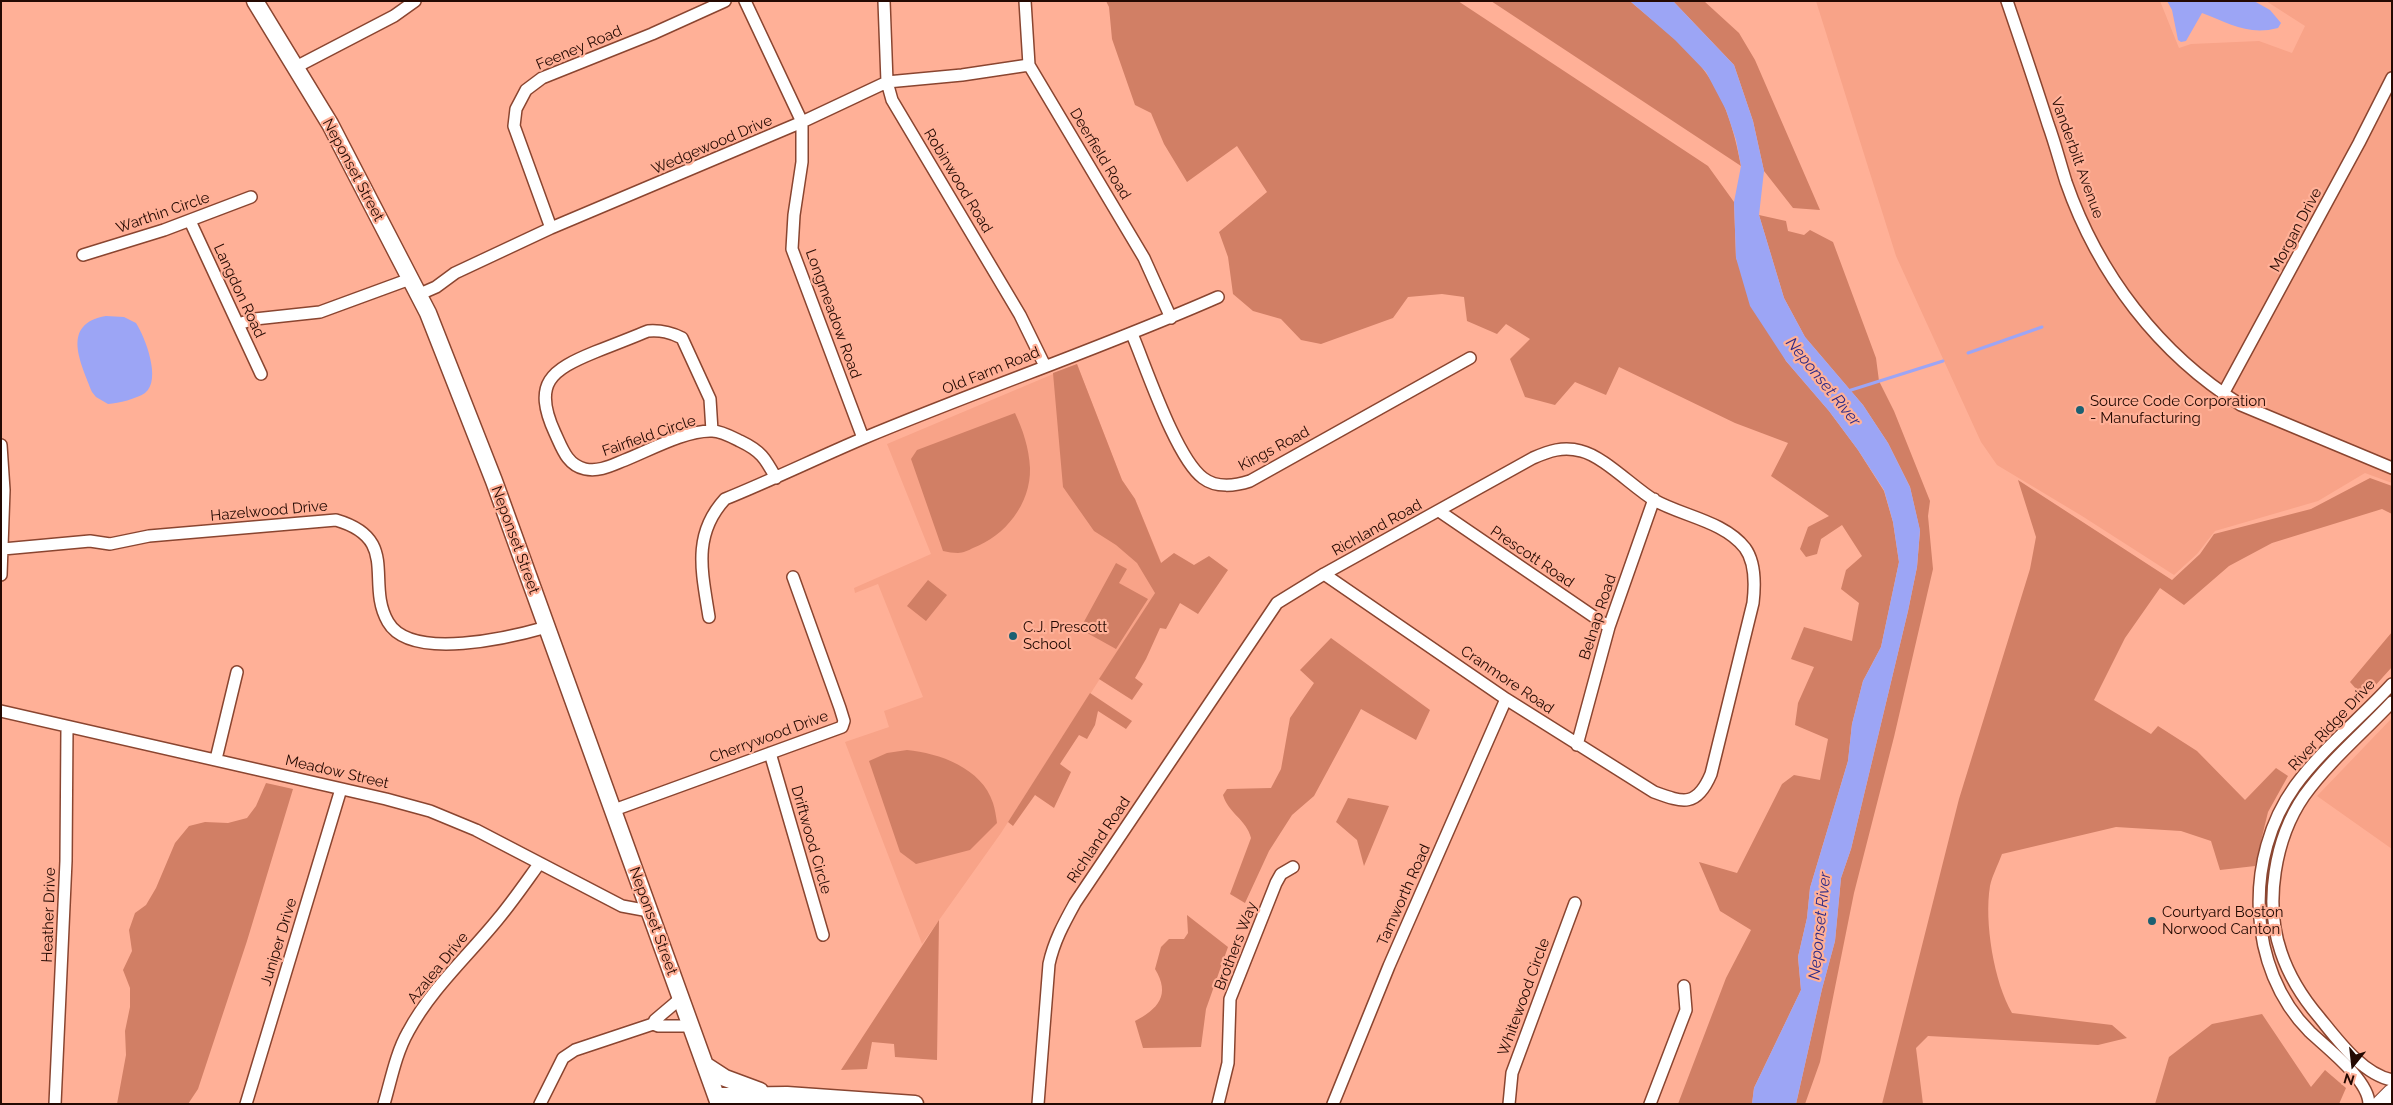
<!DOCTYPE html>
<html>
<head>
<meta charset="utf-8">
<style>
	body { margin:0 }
	#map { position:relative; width:2393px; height:1105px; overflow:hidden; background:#ffb097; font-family:Raleway,sans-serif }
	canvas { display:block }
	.frame { position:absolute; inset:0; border:2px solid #240902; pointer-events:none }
	.north { position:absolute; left:2328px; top:1040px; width:50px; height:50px; -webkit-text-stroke:4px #ffb097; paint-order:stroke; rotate:196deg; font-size:14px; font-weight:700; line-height:20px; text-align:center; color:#240902 }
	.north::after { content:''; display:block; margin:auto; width:18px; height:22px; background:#240902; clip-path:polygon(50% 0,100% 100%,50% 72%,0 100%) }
</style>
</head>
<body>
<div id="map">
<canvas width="2393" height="1105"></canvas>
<div class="frame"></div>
<div class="north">N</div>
</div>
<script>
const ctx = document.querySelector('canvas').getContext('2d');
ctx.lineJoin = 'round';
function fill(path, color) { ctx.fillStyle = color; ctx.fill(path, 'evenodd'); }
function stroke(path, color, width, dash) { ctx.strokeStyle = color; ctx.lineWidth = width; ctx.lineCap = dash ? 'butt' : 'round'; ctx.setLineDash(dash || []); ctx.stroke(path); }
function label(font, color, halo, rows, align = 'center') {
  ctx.font = font + ' Raleway,sans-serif'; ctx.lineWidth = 4.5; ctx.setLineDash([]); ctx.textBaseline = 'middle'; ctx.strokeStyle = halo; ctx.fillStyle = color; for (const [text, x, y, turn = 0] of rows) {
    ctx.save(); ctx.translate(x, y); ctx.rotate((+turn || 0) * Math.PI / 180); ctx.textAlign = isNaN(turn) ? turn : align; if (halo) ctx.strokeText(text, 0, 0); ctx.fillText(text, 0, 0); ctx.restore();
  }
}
const built = new Path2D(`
	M 1816,1 L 2160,1 L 2179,48 L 2191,44 L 2259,41 L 2292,53 L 2305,26 L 2266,1 L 2392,1 L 2392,483 L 2365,473 L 2318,501 L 2215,531 L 2197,554 L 2174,575 L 2082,516 L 1997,465 L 1981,442 L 1896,256 Z
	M 1077,364 L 1122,480 L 1135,499 L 1171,586 L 1155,593 L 1001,833 L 922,944 L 845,742 L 889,727 L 884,711 L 923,697 L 878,584 L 855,593 L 854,588 L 931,554 L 887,444 Z
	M 2392,718 L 2392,849 L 2317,796 Z`);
const green = new Path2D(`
	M 1106,1 L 1458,1 L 1708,166 L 1734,202 L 1736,258 L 1786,361 L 1829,411 L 1858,450 L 1884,491 L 1893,522 L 1899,562 L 1881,647 L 1863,681 L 1852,724 L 1848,761 L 1810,888 L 1807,918 L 1798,957 L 1801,990 L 1754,1088 L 1752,1104 L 1678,1104 L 1726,978 L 1751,930 L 1720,911 L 1699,862 L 1737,873 L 1782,784 L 1794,775 L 1820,780 L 1828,739 L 1795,725 L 1798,703 L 1814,667 L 1791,659 L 1804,627 L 1852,641 L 1859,603 L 1841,589 L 1846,570 L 1862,556 L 1842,525 L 1821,539 L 1817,554 L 1806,557 L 1800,549 L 1808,527 L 1829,516 L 1771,476 L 1788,443 L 1735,423 L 1619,367 L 1606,395 L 1575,382 L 1555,405 L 1525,397 L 1510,359 L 1530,339 L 1506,324 L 1497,334 L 1467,321 L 1464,297 L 1442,294 L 1408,297 L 1393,318 L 1321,344 L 1301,340 L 1281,319 L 1253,311 L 1233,294 L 1228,257 L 1219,232 L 1267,192 L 1237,146 L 1187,182 L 1164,144 L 1151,113 L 1135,105 L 1112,39 L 1109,7 Z
	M 1491,1 L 1630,1 C 1655,23 1688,46 1706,73 C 1726,100 1735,134 1741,166 Z
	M 1673,1 L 1704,1 L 1739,33 L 1755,60 L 1820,210 L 1793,208 L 1764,171 L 1753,121 L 1734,65 Z
	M 1759,215 L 1786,221 L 1788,231 L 1804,235 L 1810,230 L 1833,242 L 1876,358 L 1879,381 L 1894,411 L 1930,501 L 1928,516 L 1933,569 L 1894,737 L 1854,893 L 1820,1062 L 1805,1104 L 1796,1104 L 1822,989 L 1835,941 L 1841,878 L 1851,849 L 1908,611 L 1917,567 L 1920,531 L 1910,487 L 1888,443 L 1863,405 L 1805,337 L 1784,298 Z
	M 1077,364 L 1122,480 L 1135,499 L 1161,563 L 1174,553 L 1194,565 L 1209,556 L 1228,570 L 1198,614 L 1180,603 L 1166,629 L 1160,628 L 1146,659 L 1135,678 L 1143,684 L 1132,700 L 1099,679 L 1155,593 L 1137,563 L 1116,545 L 1094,531 L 1063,487 L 1053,373 Z
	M 1015,413 C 1023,430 1029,448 1030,468 C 1031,504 1005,536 973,548 C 969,550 963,553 958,553 C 953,553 948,552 943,551 L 911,459 L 917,450 Z
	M 2370,478 L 2392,486 L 2392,514 L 2382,509 L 2272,543 L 2229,566 L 2184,605 L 2160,588 L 2125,638 L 2094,700 L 2151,734 L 2158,726 L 2197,751 L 2245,800 L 2276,768 L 2288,776 L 2268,812 L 2255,866 L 2220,870 L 2211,841 L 2181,831 L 2116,827 L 2002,854 C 1998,865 1992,876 1990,886 C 1984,922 1994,982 2012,1013 L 2112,1025 L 2127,1038 L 2098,1045 L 1928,1036 L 1916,1048 L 1923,1104 L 1882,1104 L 1959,799 L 2030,569 L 2036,537 L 2018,480 L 2172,580 L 2200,554 L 2214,534 L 2311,509 Z
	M 1116,563 L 1127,569 L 1119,583 L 1148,599 L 1116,649 L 1080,629 Z
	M 928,580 L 947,595 L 926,621 L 907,606 Z
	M 2392,632 L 2392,667 L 2364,698 L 2350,682 Z
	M 1331,638 L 1430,710 L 1416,740 L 1361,709 L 1314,796 L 1292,815 L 1269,851 L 1245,903 L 1230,894 L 1251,838 C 1247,820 1228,813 1223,795 L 1227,789 L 1271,788 L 1281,769 L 1290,718 L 1314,683 L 1300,670 Z
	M 1090,693 L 1132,721 L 1126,729 L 1098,711 L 1095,725 L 1087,739 L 1079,735 L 1060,764 L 1071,772 L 1054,808 L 1035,795 L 1013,826 L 1008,822 Z
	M 907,750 C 939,753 982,768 993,803 C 995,809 996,816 997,823 L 970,850 L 916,864 L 900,852 L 869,761 L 887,753 Z
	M 266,783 L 293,789 L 247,941 L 198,1089 L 188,1104 L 117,1104 L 126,1055 L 125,1031 L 130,1007 L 130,988 L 123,970 L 132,951 L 129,930 L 135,913 L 146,905 L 156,888 L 175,843 L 189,826 L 205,822 L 228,823 L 247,818 L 256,806 Z
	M 1348,798 L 1389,806 L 1364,866 L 1357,840 L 1336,822 Z
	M 1187,915 L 1228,947 L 1206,1009 L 1201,1047 L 1143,1048 L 1135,1021 C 1158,1009 1171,995 1155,969 L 1161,947 L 1169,939 L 1184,939 L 1188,933 Z
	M 939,920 L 937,1060 L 895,1057 L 894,1044 L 872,1042 L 867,1069 L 841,1070 Z
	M 2262,1014 L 2311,1087 L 2325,1070 L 2346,1088 L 2339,1104 L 2155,1104 L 2169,1057 L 2212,1024 Z`);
const water = new Path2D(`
	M 1630,1 L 1673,1 L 1734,65 L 1753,121 L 1764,171 L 1759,215 L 1784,298 L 1805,337 L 1863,405 L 1888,443 L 1910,487 L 1920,530 L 1917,567 L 1908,611 L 1851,849 L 1841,878 L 1835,941 L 1822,989 L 1796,1104 L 1752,1104 L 1754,1088 L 1801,990 L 1798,957 L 1807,918 L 1810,888 L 1848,761 L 1852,724 L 1863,681 L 1881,647 L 1899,562 L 1893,522 L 1884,490 L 1858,450 L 1829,411 L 1786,361 L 1750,306 L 1736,258 L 1734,202 L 1741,166 L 1736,140 L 1726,110 L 1706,72 L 1675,40 Z
	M 2167,1 L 2254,1 L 2270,10 L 2281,23 L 2278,28 C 2248,36 2229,23 2202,13 L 2186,41 L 2181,42 L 2178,40 L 2172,10 Z
	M 106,316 L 124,317 L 136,323 C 145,337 162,380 145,393 C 136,399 119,403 108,404 L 96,397 L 92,392 C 81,363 60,324 106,316 Z`);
const stream = new Path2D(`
	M 1968,353 L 2042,327
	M 1848,391 L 1943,361`);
const street = new Path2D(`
	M 745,1 L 802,122 L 802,162 L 794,215 L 792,249 L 863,438
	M 884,1 L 887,82 L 892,100 L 1020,315 L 1045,366
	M 1025,1 L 1029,65 L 1144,258 L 1171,318
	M 2007,1 C 2021,42 2035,83 2048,124 C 2055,143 2060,163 2066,182 C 2098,274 2159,354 2241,405 L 2392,468
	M 296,67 L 394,16 L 415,1
	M 190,221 L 261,374
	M 551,228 L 514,126 L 516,109 L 526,90 L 542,78 L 652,34 L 725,1
	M 83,255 L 164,230 L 251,197
	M 420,294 L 436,287 L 455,273 L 551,228 L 802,122 L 887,82 L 962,75 L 1029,65
	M 238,324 L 255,319 L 320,312 L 410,279
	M 1132,334 C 1146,367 1176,458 1203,478 C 1216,488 1235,486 1250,481 L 1470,358
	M 2223,394 L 2359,143 L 2392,78
	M 712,431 L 710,399 L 682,338 C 670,332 661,330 648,331 C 631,338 613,345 595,352 C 551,370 532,383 555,433 C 562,448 567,465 585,469 C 600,472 612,465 625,460 C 650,450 686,430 712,431 C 721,431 732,437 740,441 C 761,451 765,458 776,478
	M 1,445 L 4,490 L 1,575
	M 1439,511 L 1609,627
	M 3,549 L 90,541 L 110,544 L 149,536 L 336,520 C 401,539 365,582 388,622 C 411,662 512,637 547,627
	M 709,617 C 702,572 692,535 725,499 C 772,480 817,458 864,438 C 981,389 1102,348 1218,297
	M 2392,702 C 2363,733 2329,761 2304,796 C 2275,838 2264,903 2281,952 C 2289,976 2302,997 2319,1017 C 2337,1039 2362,1074 2392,1080
	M 1,711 L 386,799 L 430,811 L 476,830 L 622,906 L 649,911
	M 1577,745 L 1609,627 L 1654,499
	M 770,753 L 823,935
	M 216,759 L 237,672
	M 614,810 L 842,727 L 844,721 L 840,708 L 793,577
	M 681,998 L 655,1020 L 653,1024 L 658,1026 L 690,1026
	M 55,1104 L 66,861 L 67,727
	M 246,1104 L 341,789
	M 384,1104 C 391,1080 396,1053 408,1032 C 431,989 468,956 498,919 C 513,901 526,882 539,864
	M 540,1104 L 563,1058 L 575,1050 L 653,1024
	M 1038,1104 L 1049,964 C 1054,941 1064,923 1075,903 L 1277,603 L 1324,574 L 1533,458 C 1549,451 1563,446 1581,451 C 1603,456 1634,488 1654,500 C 1682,516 1724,521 1745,548 C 1756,563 1755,586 1753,603 L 1711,774 C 1697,807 1684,803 1654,792 L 1506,699 L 1324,574
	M 1218,1104 L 1228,1063 L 1230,999 L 1276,883 L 1281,874 L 1293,867
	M 1333,1104 L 1389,966 L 1506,699
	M 1509,1104 L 1512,1073 L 1575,903
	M 1650,1104 L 1686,1010 L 1684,986
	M 2369,1104 C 2369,1080 2327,1048 2310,1032 C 2246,968 2244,857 2295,786 C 2322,749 2361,718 2392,684`);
const secondary = new Path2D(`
	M 255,1 L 330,124 L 428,313 L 494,481 L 719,1104
	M 705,1065 L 725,1078 L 760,1091
	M 716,1096 L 787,1095 L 915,1104`);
const primary = new Path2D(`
	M 2381,1104 L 2392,1093`);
const markers = [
	[2080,410,5,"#1b6072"],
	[1013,636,5,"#1b6072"],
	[2152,921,5,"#1b6072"]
];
const streetNames = [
	["Feeney Road",579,48,-23],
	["Wedgewood Drive",712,145,-23],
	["Deerfield Road",1100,154,59],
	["Vanderbilt Avenue",2077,158,70],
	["Neponset Street",353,170,62],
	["Robinwood Road",958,181,59],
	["Warthin Circle",163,213,-19],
	["Morgan Drive",2296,230,-62],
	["Langdon Road",239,291,65],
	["Longmeadow Road",833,314,70],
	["Old Farm Road",991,371,-22],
	["Fairfield Circle",649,436,-19],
	["Kings Road",1274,449,-28],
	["Hazelwood Drive",269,511,-5],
	["Richland Road",1377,528,-29],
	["Neponset Street",515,540,70],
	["Prescott Road",1532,557,34],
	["Belnap Road",1598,617,-72],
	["Cranmore Road",1507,680,34],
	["River Ridge Drive",2332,725,-47],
	["Cherrywood Drive",769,737,-20],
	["Meadow Street",337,772,13],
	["Driftwood Circle",811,840,74],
	["Richland Road",1099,840,-56],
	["Tamworth Road",1404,895,-66],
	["Heather Drive",49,915,-88],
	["Neponset Street",653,921,70],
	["Juniper Drive",279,942,-73],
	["Brothers Way",1236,946,-69],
	["Azalea Drive",438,968,-51],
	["Whitewood Circle",1524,997,-70]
];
const poiNames = [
	["Source Code Corporation",2090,401],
	["- Manufacturing",2090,418],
	["C.J. Prescott",1023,627],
	["School",1023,644],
	["Courtyard Boston",2162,912],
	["Norwood Canton",2162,929]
];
const waterNames = [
	["Neponset River",1823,382,51],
	["Neponset River",1820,926,-84]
];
fill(built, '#f8a388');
fill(green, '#d17f65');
fill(water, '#9ca5f5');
stroke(stream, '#9ca5f5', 3);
stroke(street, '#8a4530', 14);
stroke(secondary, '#8a4530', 19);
stroke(primary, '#8a4530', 20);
stroke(street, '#fff', 11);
stroke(secondary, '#fff', 16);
stroke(primary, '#fff', 18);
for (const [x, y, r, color] of markers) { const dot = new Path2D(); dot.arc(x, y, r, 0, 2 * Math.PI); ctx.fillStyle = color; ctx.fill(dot); stroke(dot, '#ffb097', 2); }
label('15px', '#240902', '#ffb097', streetNames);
label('15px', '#240902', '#ffb097', poiNames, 'left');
label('italic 16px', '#2f2b85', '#ffb097', waterNames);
</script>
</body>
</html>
